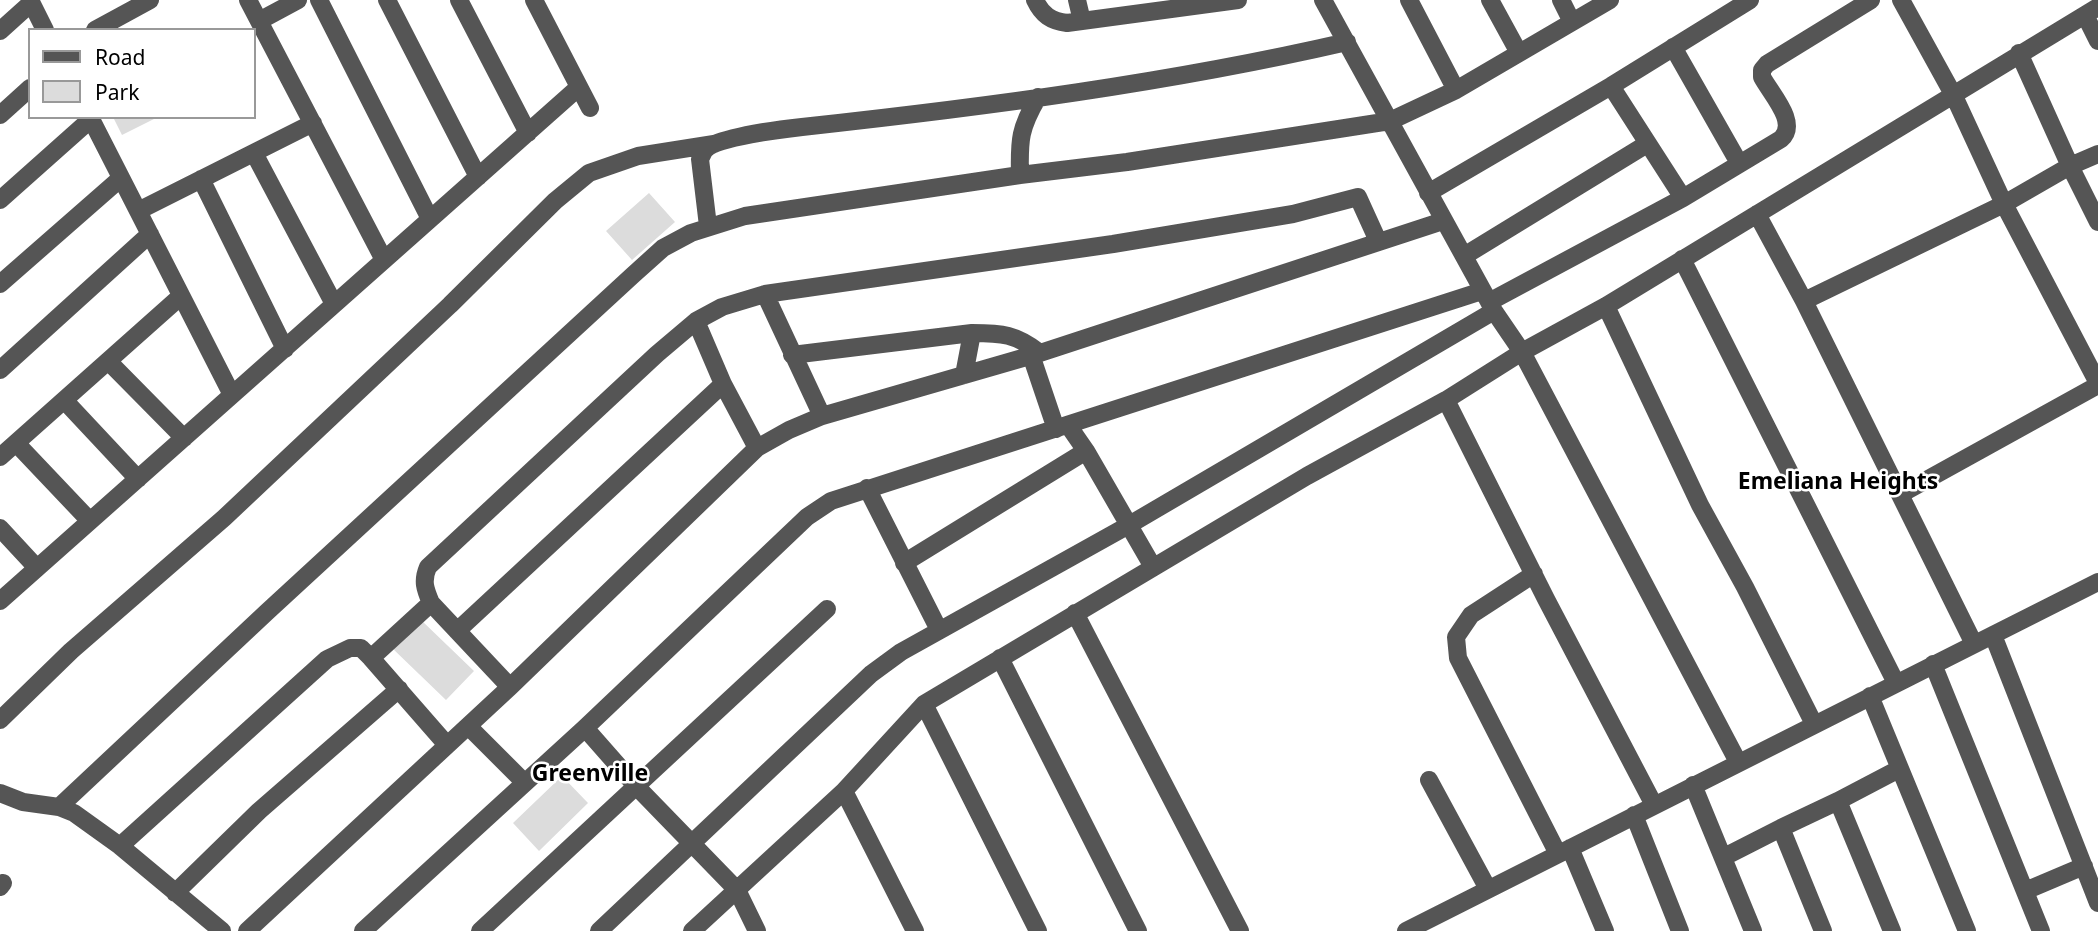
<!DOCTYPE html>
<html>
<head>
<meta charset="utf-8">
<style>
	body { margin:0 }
	#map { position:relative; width:2098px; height:931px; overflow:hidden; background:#fff; font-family:"Noto Sans",sans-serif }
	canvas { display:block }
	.legend { position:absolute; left:28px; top:28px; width:228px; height:91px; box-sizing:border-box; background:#fff; border:2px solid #999; margin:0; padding:9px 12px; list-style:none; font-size:21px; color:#000 }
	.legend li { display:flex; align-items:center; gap:14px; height:35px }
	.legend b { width:35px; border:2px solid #999 }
</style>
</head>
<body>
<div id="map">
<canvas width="2098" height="931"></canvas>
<ul class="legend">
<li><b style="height:9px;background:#555"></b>Road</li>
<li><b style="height:19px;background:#dcdcdc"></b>Park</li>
</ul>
</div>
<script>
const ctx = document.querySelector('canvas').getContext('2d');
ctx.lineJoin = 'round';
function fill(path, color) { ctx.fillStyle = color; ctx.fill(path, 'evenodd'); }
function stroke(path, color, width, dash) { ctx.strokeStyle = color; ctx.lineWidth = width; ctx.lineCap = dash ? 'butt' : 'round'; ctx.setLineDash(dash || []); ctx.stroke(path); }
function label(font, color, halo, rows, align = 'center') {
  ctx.font = font + ' "Noto Sans",sans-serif'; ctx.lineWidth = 5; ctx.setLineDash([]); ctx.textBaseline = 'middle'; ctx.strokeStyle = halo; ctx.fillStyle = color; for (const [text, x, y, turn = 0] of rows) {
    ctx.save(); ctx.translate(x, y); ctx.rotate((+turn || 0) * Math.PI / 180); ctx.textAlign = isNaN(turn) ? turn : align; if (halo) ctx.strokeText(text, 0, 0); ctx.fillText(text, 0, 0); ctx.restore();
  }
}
const green = new Path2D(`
	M 113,117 L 158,117 L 122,135 Z
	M 649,193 L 675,222 L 632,260 L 606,231 Z
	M 420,619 L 474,671 L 446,700 L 392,648 Z
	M 562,776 L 588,803 L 539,851 L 513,823 Z`);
const minor = new Path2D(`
	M 30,0 L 45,30
	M 248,0 L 384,260
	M 319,0 L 430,219
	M 387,0 L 478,177
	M 459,0 L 528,133
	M 534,0 L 590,108
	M 1035,0 C 1042,15 1051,21 1067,23 L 1238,0
	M 1077,0 L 1082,21
	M 1323,0 L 1494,311 L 1522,352 L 1738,762
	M 1409,0 L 1456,90
	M 1490,0 L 1519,53
	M 1561,0 L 1572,22
	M 1901,0 L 1954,96 L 2004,204 L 2098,383
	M 2085,15 L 2098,41
	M 259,21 L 298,0
	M 95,30 L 150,0
	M 0,31 L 31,3
	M 1673,47 L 1739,163
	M 2019,53 L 2070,166 L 2098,222
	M 1611,86 L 1683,198
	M 0,115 L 30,88
	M 90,117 L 232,395
	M 254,153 L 334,304
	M 1020,175 C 1019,139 1020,128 1038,97
	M 201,179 L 285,349
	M 1428,193 L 1611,86 L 1750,0
	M 0,200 L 91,119
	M 138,211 L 313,123
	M 1757,214 L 1804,301 L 1974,644
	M 708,226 L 700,159 C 702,156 703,152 705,150 C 716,137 784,129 802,127 C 985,107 1169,83 1347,42
	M 1464,256 L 1647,144
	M 1682,259 L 1896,683
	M 0,284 L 121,178
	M 765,294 L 822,416
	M 1804,301 L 2004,204 L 2070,166 L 2098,154
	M 1489,302 L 1683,198 L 1781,139 C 1799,123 1771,94 1762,77 L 1762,70 L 1767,64 L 1871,0
	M 1606,306 L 1700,505 L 1745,587 L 1814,724
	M 696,321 L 723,384 L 757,448
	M 792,355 L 972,333 C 1002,333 1016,334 1040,353
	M 1031,355 L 1056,429
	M 108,361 L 184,438
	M 0,370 L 150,234
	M 964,375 L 972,333
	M 64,400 L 138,479
	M 1446,400 L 1546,599 L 1654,805
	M 1068,425 L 1086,451 L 1153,567
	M 16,443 L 90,521
	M 0,457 L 181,296
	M 867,488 L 939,630
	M 1901,494 L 2098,385
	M 0,528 L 37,568
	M 904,563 L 1086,451
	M 1534,574 L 1471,615 L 1456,637 L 1458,658 L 1558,854
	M 0,601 L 579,87
	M 431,603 L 510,687
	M 1075,613 L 1240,931
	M 457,631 L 723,384
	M 1993,635 L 2098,903
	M 371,658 L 447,745
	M 1000,658 L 1138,931
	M 1933,664 L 2041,931
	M 1870,696 L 1967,931
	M 924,704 L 1038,931
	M 0,720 L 71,651 L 224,518 L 450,305 L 555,201 L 589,173 L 638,156 L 714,144
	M 468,726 L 525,783
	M 585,728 L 636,786 L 737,890 L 757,931
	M 1429,780 L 1488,889
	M 1693,785 L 1753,931
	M 844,791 L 915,931
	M 0,793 L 23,802 L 59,807 L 74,813 L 120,846 L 222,931
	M 1838,801 L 1899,769
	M 59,807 L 268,611 L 633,275 L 663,248 L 691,233 L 745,216 L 1020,175 L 1127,162 L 1390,121 L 1456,90 L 1610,0
	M 1634,815 L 1680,931
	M 1781,828 L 1838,801 L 1892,931
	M 120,846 L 327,659 L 350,648 L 361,648 L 371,658 L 431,603 C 425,589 422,581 428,567 L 657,354 L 696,321 L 722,307 L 765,294 L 1113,244 L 1293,214 L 1358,197 L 1378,241
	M 1570,848 L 1605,931
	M 1724,857 L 1781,828 L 1823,931
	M 0,887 L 3,883
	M 2025,891 L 2084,866
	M 175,893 L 259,811 L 399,689
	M 247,931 L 510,687 L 757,448 L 789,430 L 822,416 L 1040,353 L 1443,221
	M 363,931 L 585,728 L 807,517 L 831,501 L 1482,291
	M 480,931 L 827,609
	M 599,931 L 871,674 L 901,652 L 1129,525 L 1494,311
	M 692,931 L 844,791 L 924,704 L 1307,476 L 1446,400 L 1522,352 L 1606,306 L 2098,7
	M 1406,931 L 2098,582`);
const neighbourhoodNames = [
	["Emeliana Heights",1838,482],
	["Greenville",590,774]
];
fill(green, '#dcdcdc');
stroke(minor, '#555', 18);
label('bold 23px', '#000', '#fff', neighbourhoodNames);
</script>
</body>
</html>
